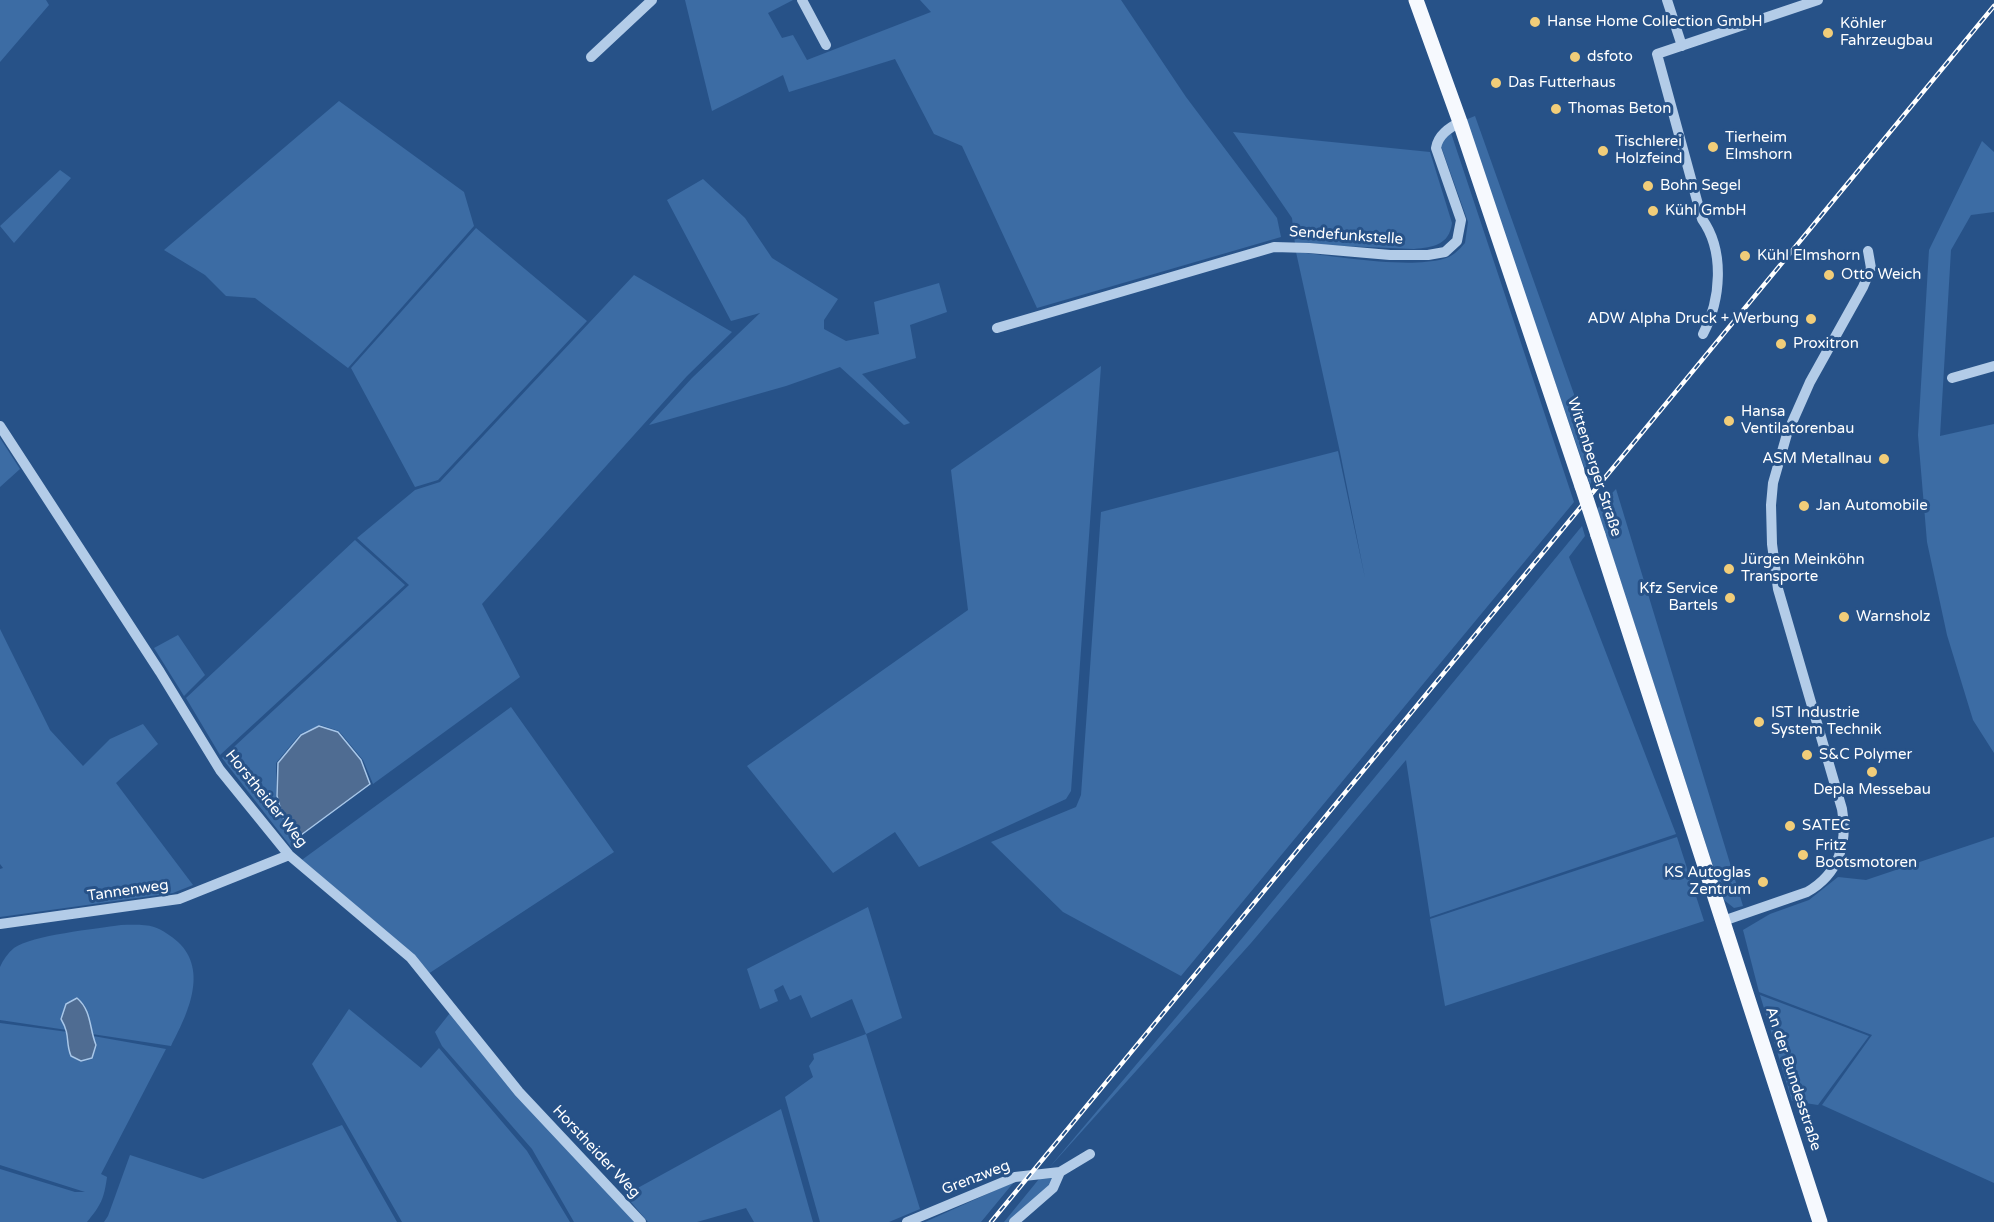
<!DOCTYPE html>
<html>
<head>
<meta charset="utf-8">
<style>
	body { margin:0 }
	canvas { display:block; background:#275288 }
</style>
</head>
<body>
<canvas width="1994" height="1222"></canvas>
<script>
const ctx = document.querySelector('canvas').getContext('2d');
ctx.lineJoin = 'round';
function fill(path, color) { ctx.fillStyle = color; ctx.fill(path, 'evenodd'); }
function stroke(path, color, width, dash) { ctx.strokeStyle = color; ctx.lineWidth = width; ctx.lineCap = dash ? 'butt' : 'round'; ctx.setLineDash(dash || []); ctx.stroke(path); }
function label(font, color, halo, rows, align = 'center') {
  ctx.font = font + ' "Varela Round",sans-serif'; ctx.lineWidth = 6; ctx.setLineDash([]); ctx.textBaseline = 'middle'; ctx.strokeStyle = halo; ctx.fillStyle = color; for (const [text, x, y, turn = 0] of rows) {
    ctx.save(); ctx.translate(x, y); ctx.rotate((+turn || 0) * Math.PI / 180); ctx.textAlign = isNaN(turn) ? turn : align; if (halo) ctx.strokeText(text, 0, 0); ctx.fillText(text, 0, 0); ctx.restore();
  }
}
const green = new Path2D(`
	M 0,0 L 46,0 L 49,5 L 0,62 Z
	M 685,0 L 793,0 L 768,13 L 782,38 L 793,35 L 807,60 L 931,12 L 920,0 L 1121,0 L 1186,97 L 1277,218 L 1281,237 L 1037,308 L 962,146 L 934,134 L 895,59 L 789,92 L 783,75 L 712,111 Z
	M 339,101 L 464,192 L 474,226 L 348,368 L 255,298 L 226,296 L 205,275 L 164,250 Z
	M 1475,116 L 1601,470 L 1590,484 L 1465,120 Z
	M 1233,132 L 1430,152 L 1452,223 C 1449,245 1434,247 1414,249 L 1295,244 L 1292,218 Z
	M 1451,133 L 1574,502 L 1181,976 L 1063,912 L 991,842 L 1076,807 L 1081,795 L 1101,512 L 1338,451 L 1365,578 L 1340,452 L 1296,252 C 1336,256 1406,269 1443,259 C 1452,257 1459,250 1465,243 L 1468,222 L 1441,146 L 1444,139 Z
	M 1982,141 L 1994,152 L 1994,212 L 1971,215 L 1951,250 L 1940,436 L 1994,424 L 1994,753 L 1973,720 L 1947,635 L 1927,542 L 1918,435 L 1929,250 Z
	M 60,170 L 71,178 L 14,243 L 0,226 Z
	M 703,179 L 745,218 L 772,258 L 838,299 L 824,320 L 824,329 L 846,341 L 879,334 L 874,302 L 939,283 L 947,312 L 910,325 L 916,358 L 862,374 L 910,423 L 904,425 L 840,367 L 786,386 L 649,425 L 692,378 L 760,313 L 731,321 L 667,200 Z
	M 476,228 L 587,321 L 438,480 L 415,487 L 351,368 Z
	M 634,275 L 732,332 L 687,376 L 482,604 L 520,677 L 373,784 L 363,760 L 339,731 L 320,725 L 300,734 L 276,763 L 276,796 L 282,818 L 304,837 L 291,847 L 222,758 L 409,585 L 357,538 L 415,490 L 440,482 Z
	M 1101,366 L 1071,791 L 1066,799 L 919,867 L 895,832 L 833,873 L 747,766 L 968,610 L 951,470 Z
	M 0,438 L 20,469 L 0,487 Z
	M 1616,489 L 1743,906 L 1734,908 L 1724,900 L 1597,509 Z
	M 1582,526 L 1585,536 L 1569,557 L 1676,834 L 1430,917 L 1406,760 L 1251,943 L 1048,1169 L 1206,982 Z
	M 355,540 L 405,585 L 220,755 L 186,698 Z
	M 0,629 L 50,730 L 83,766 L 110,739 L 143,724 L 158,744 L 116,783 L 193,885 L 173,893 L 0,917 L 0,869 L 3,868 L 0,864 Z
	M 178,635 L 205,675 L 184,696 L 154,648 Z
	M 511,707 L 614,852 L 428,974 L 299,862 Z
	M 1677,837 L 1704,921 L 1445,1006 L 1430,919 Z
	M 1994,837 L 1994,1183 L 1822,1105 L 1872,1035 L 1759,992 L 1743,930 L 1770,914 L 1809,900 L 1838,877 L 1866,880 Z
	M 868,907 L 902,1018 L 866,1034 L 920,1209 L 889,1222 L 820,1222 L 785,1097 L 813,1077 L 809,1066 L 814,1059 L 813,1054 L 866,1034 L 852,999 L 811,1018 L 801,995 L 790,1000 L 783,985 L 774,990 L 778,1001 L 760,1009 L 747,969 Z
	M 121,925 C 131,925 144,924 154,927 C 163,930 171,936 178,942 C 209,971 187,1015 171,1046 L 92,1034 C 91,1019 89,1007 77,997 L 66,1003 L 60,1019 L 67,1030 L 0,1020 L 0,967 C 3,960 8,953 14,948 C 32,935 96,929 121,925 Z
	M 1760,995 L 1869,1036 L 1818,1105 L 1792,1101 Z
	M 349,1009 L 421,1068 L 439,1048 L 527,1151 L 570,1222 L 402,1222 L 312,1064 Z
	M 450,1013 L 637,1222 L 574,1222 L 532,1149 L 442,1046 L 435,1032 Z
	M 0,1023 L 68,1032 C 68,1048 65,1054 81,1062 L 92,1059 L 97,1045 L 93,1036 L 166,1049 L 101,1174 L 107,1177 C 104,1199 101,1205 87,1222 L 0,1222 L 0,1169 L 75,1192 L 85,1192 L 0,1165 Z
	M 781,1109 L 813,1222 L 754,1222 L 746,1208 L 697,1222 L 648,1222 L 625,1195 Z
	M 342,1125 L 397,1222 L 104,1222 L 108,1216 L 130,1155 L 203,1179 Z
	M 1053,1178 L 1054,1181 L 1011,1222 L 1004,1222 L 1039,1179 Z
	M 1014,1182 L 981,1222 L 925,1222 Z`);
const water = new Path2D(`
	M 319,726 L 338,732 L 361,760 L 370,784 L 301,835 L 283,818 L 277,796 L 278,763 L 301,735 Z
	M 77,998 C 92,1011 89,1028 96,1045 L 92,1058 L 81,1061 L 71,1056 C 65,1042 71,1036 61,1019 L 66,1004 Z`);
const minor = new Path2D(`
	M 802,0 L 826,45
	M 1667,0 L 1682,46
	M 591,57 L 652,0
	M 997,328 L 1274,247 L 1309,248 L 1390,255 L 1428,255 L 1445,252 L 1457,241 L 1461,220 L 1436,148 C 1438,135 1449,128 1460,122
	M 1703,334 C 1721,300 1725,251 1702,219 L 1657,54 L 1818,0
	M 1952,378 L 1994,366
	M 0,426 L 160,672 L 220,770 L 289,855 L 411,958 L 519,1092 L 641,1222
	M 1723,921 L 1807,892 C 1839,874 1848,843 1842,809 L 1778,589 L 1772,544 L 1771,505 L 1773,483 L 1787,434 L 1810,382 L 1863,287 L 1871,268 L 1868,251
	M 0,924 L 179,899 L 289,855
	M 907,1222 L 1015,1177 L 1060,1172 L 1090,1154
	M 1014,1222 L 1053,1188 L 1060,1172`);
const major = new Path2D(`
	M 1416,0 L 1460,122 L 1582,486
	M 1598,535 L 1820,1222`);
const rail = new Path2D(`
	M 991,1222 L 1994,6`);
const majorBridge = new Path2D(`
	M 1582,486 L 1598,535`);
const markers = [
	[1535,22,6,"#f1cd79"],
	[1828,33,6,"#f1cd79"],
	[1575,57,6,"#f1cd79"],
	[1496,83,6,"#f1cd79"],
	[1556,109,6,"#f1cd79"],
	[1713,147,6,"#f1cd79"],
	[1603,151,6,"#f1cd79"],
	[1648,186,6,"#f1cd79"],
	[1653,211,6,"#f1cd79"],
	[1745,256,6,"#f1cd79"],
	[1829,275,6,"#f1cd79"],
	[1811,319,6,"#f1cd79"],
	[1781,344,6,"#f1cd79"],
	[1729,421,6,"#f1cd79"],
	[1884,459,6,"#f1cd79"],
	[1804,506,6,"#f1cd79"],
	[1729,569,6,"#f1cd79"],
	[1730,598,6,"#f1cd79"],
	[1844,617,6,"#f1cd79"],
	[1759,722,6,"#f1cd79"],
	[1807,755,6,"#f1cd79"],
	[1872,772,6,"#f1cd79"],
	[1790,826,6,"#f1cd79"],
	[1803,855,6,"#f1cd79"],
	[1763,882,6,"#f1cd79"]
];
const poiNames = [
	["Hanse Home Collection GmbH",1547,22],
	["Köhler",1840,24],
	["Fahrzeugbau",1840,41],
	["dsfoto",1587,57],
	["Das Futterhaus",1508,83],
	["Thomas Beton",1568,109],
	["Tierheim",1725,138],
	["Elmshorn",1725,155],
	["Tischlerei",1615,142],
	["Holzfeind",1615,159],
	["Bohn Segel",1660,186],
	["Kühl GmbH",1665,211],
	["Kühl Elmshorn",1757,256],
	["Otto Weich",1841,275],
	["ADW Alpha Druck + Werbung",1799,319,"right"],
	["Proxitron",1793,344],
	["Hansa",1741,412],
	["Ventilatorenbau",1741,429],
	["ASM Metallnau",1872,459,"right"],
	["Jan Automobile",1816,506],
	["Jürgen Meinköhn",1741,560],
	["Transporte",1741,577],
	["Kfz Service",1718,589,"right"],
	["Bartels",1718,606,"right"],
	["Warnsholz",1856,617],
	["IST Industrie",1771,713],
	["System Technik",1771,730],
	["S&C Polymer",1819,755],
	["Depla Messebau",1872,790,"center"],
	["SATEC",1802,826],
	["Fritz",1815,846],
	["Bootsmotoren",1815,863],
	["KS Autoglas",1751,873,"right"],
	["Zentrum",1751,890,"right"]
];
const streetNames = [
	["Sendefunkstelle",1346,236,4],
	["Wittenberger Straße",1594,467,72],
	["Horstheider Weg",266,799,51],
	["Tannenweg",128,891,-8],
	["An der Bundesstraße",1793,1079,72],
	["Horstheider Weg",596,1152,47],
	["Grenzweg",976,1178,-21]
];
fill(green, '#3c6ca4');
fill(water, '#4f6c92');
stroke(water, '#a8c7e9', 1.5);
stroke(minor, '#b3cce8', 10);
stroke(major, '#f6f9fe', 15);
stroke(rail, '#fff', 4.5);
stroke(rail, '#275288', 2, [7]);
stroke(majorBridge, '#f6f9fe', 15);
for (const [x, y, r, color] of markers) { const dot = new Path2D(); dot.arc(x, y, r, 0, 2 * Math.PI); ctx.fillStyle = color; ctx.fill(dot); stroke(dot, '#275288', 2); }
label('15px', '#fff', '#275288', poiNames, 'left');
label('15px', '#fff', '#275288', streetNames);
</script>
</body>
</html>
